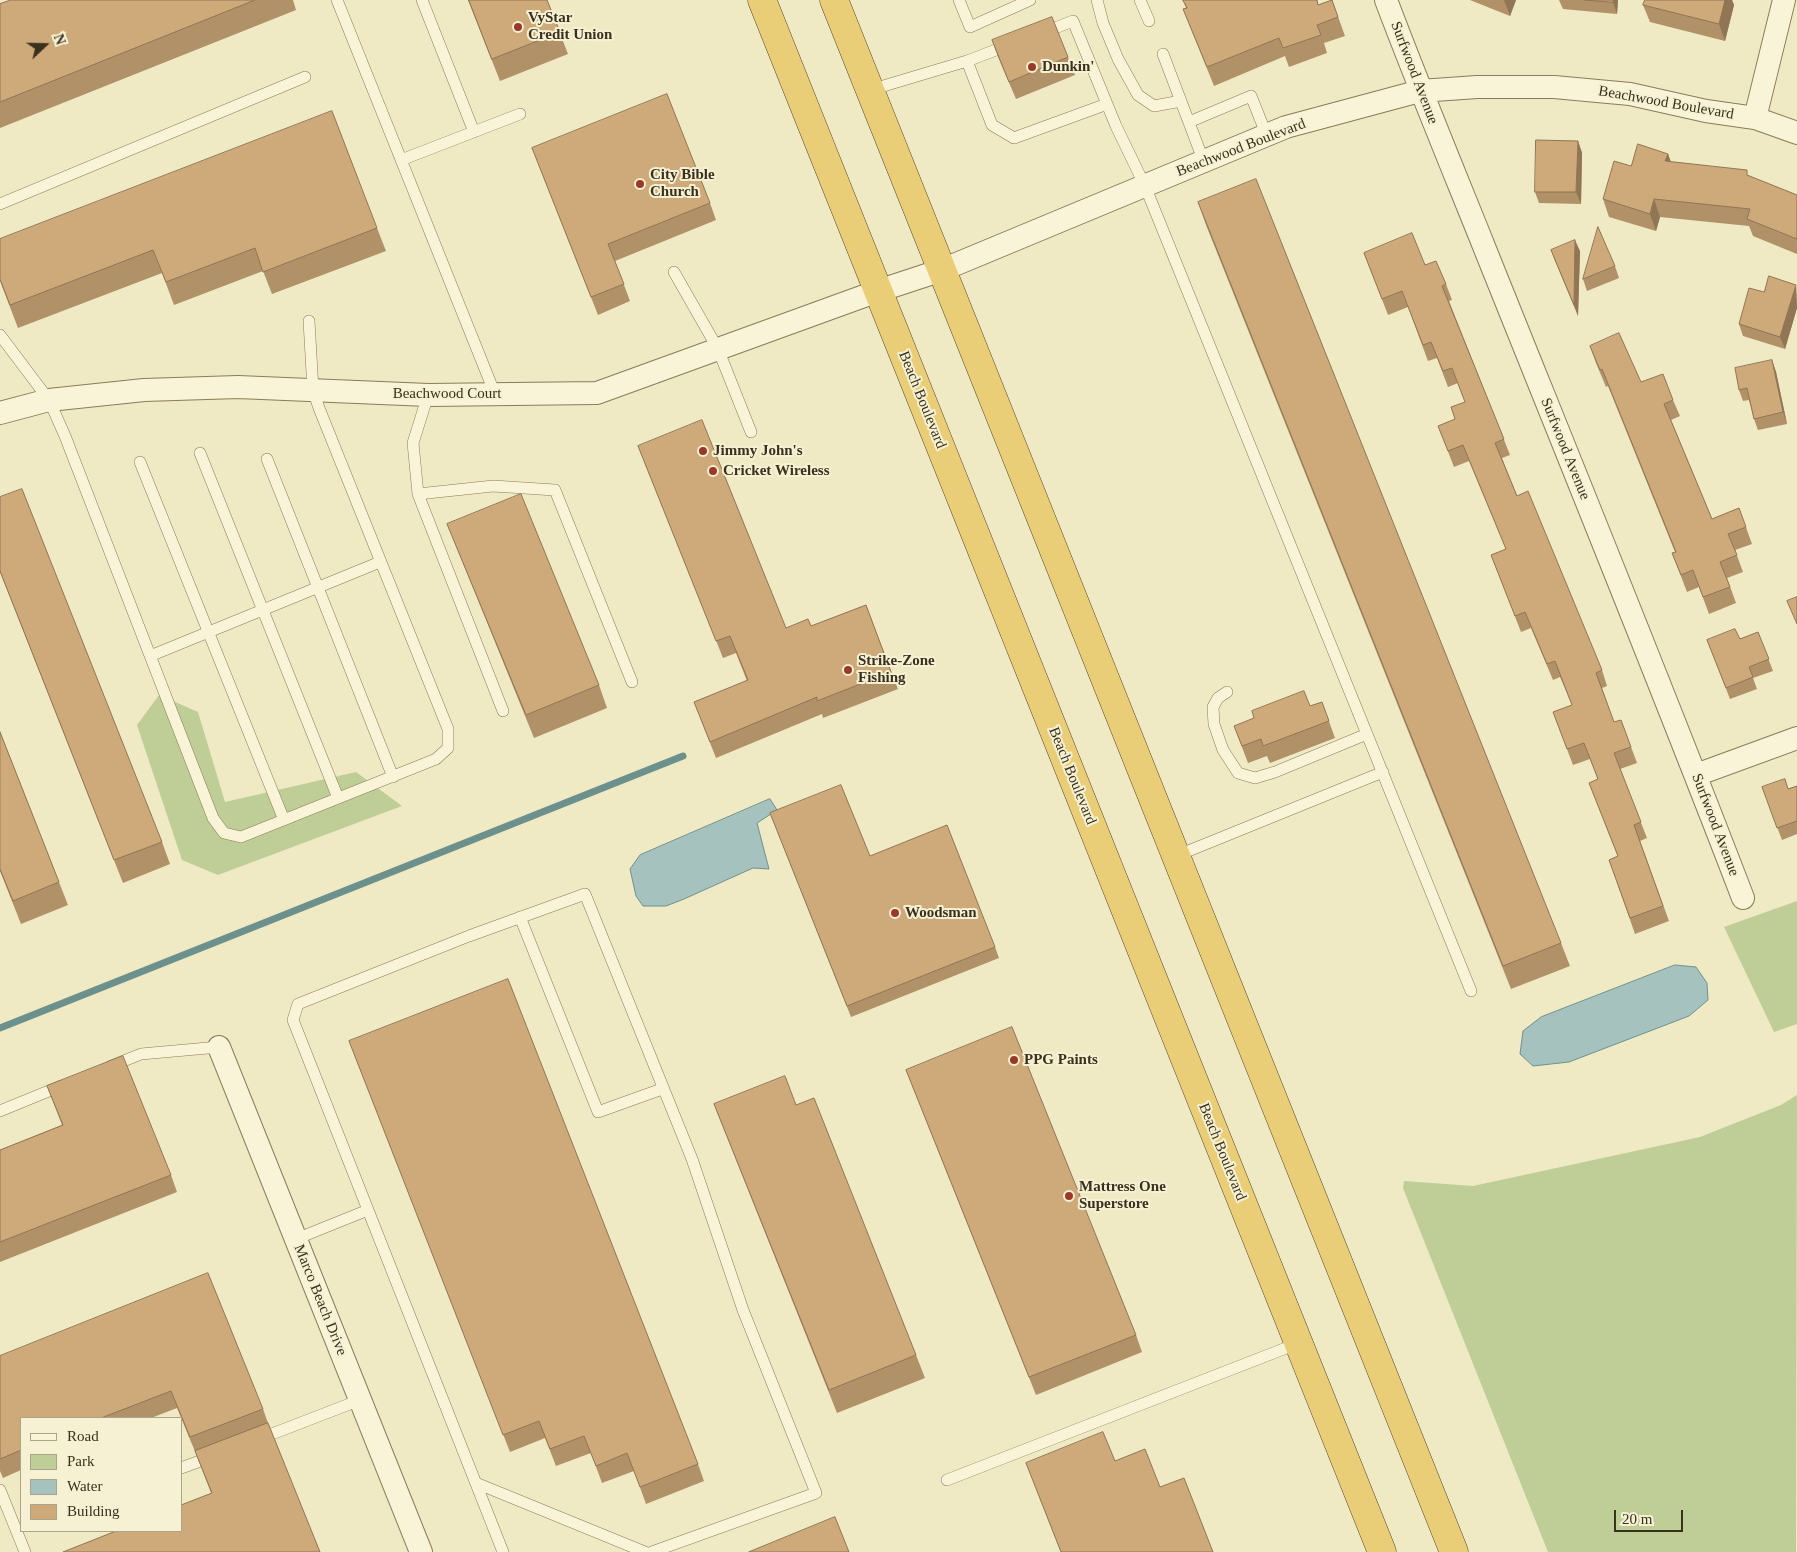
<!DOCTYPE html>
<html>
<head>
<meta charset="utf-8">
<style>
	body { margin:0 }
	#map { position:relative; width:1797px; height:1552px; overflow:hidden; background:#efe9c4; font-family:Georgia,serif }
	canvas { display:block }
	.legend { position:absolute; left:20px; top:1417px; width:162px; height:115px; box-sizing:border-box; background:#f6f1d3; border:1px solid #aba48b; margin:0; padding:6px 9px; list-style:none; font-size:15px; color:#3a301e }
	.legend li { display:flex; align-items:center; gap:10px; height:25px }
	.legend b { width:25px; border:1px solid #aba48b }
	.north { position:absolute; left:20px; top:20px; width:50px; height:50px; -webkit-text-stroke:4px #f6f1d3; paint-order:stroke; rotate:69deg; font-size:14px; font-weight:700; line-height:20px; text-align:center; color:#3a301e }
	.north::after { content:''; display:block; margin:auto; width:18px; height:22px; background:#3a301e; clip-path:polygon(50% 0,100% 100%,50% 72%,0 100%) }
	.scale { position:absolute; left:1614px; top:1510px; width:69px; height:22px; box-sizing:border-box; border:2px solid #3a301e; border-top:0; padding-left:6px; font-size:15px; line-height:18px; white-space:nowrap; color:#3a301e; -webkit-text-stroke:4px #f6f1d3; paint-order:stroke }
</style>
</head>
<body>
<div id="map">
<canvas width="1797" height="1552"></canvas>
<ul class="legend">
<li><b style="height:6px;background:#f9f4d7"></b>Road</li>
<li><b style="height:14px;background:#bfcd97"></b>Park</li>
<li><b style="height:14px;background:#a6c2be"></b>Water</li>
<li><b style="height:14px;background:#cea979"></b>Building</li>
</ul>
<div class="north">N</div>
<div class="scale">20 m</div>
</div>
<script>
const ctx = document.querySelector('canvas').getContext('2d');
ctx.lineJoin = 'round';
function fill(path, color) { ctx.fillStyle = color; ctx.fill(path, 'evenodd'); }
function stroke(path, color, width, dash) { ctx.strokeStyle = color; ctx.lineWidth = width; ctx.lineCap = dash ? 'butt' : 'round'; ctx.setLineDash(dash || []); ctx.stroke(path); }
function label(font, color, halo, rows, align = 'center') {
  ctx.font = font + ' Georgia,serif'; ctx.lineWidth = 4; ctx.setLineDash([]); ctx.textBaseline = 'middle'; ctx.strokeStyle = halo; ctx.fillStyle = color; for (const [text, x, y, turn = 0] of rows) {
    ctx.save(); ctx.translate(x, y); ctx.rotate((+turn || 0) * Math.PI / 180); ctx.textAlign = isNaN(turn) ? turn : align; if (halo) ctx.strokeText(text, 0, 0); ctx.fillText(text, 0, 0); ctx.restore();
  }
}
const green = new Path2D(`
	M 159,695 L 198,712 L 225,802 L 356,772 L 402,806 L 218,875 L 182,860 L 137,725 Z
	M 1797,901 L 1797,1024 L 1774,1032 L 1724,927 Z
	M 1797,1095 L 1796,1552 L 1548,1552 L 1403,1188 L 1404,1181 L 1473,1186 L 1700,1137 L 1781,1105 Z`);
const water = new Path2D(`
	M 770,799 L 777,810 L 757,823 L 769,869 L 753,868 L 684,899 L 666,906 L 643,906 L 636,896 L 630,869 L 640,855 Z
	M 1675,965 L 1696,967 L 1707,983 L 1708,1000 L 1689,1016 L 1569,1062 L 1533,1066 L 1520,1054 L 1523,1031 L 1541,1017 Z`);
const stream = new Path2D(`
	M 0,1028 L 683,756`);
const service = new Path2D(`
	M 337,0 L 495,394
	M 422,0 L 474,132
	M 959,0 L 970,27 L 1030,0
	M 1097,0 L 1103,23 L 1118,59 L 1138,95 L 1154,106 L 1181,101
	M 1140,0 L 1149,21
	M 1042,33 L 1073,21 L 1116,126 L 1145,186 L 1471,991
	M 1163,54 L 1204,162
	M 967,61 L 992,125 L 1014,138 L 1107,104
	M 870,90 L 967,61 L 1009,45
	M 1189,122 L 1251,96 L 1267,136
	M 401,160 L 520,114
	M 0,204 L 305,77
	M 674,272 L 718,349 L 751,432
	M 0,335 L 49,400 L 65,436 L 213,818 L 224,833 L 241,837 L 436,759 L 448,748 L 448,729 L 319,408 L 313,390 L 309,321
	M 428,395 L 413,443 L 418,494 L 503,711
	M 200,453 L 338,798
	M 267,459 L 393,777
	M 140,462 L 284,820
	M 418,494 L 493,486 L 555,490 L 632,682
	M 150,656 L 380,562
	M 1227,692 L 1218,698 L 1213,707 L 1214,724 L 1223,750 L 1238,773 L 1255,778 L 1275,772 L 1367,734
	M 1176,856 L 1383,772
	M 520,917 L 598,1112 L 662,1089
	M 111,1066 L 141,1054 L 219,1047
	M 0,1111 L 61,1086
	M 296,1239 L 368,1210
	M 259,1439 L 360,1400
	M 181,1468 L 214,1456
	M 947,1480 L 1299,1343
	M 476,1483 L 645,1552
	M 0,1490 L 25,1552
	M 503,1552 L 293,1020 L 298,1004 L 469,936 L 585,894 L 692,1159 L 743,1310 L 816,1493 L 652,1552`);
const minor = new Path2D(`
	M 1386,0 C 1417,82 1450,162 1483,244 C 1570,461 1659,679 1743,898
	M 1755,118 L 1784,0
	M 0,413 L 49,400 L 144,390 L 238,387 L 428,395 L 597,393 L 878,291 L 942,270 L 1286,127 L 1420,91 L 1477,87 L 1554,87 L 1630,94 L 1706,111 L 1755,118 L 1797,133
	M 1696,775 L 1797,738
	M 219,1047 L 421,1552`);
const trunk = new Path2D(`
	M 762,0 L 1382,1552
	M 834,0 L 1454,1552`);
const wall = new Path2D(`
	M 11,0 L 293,0 L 296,10 L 0,128 L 0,4 Z
	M 468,0 L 547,0 L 568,54 L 500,81 Z
	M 1183,0 L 1317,0 L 1318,5 L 1332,0 L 1345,36 L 1324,43 L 1327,53 L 1289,67 L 1285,56 L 1214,86 L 1183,9 L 1186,8 Z
	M 1470,0 L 1516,0 L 1510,16 Z
	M 1559,0 L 1618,0 L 1617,14 L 1563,9 Z
	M 1645,0 L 1732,0 L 1734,5 L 1725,41 L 1650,22 L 1643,5 Z
	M 992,40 L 1068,57 L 1075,75 L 1016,99 L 998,57 Z
	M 1578,141 L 1582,153 L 1581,204 L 1539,203 L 1535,192 Z
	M 532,148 L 710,203 L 716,220 L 615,261 L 630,301 L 598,315 Z
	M 1668,154 L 1671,162 L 1749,176 L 1797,195 L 1797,254 L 1753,236 L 1749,226 L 1660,217 L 1656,231 L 1609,217 L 1603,199 L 1631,166 Z
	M 1198,202 L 1561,943 L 1570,966 L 1511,989 L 1206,225 Z
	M 377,228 L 386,251 L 272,294 L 263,271 L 174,305 L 162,273 L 18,328 L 0,281 L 0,239 Z
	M 1551,250 L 1580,251 L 1578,316 L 1555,261 Z
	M 1364,253 L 1425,265 L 1446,284 L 1452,300 L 1449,301 L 1510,455 L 1502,458 L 1517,496 L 1602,670 L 1607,686 L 1602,688 L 1614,722 L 1621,720 L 1637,763 L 1620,769 L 1647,838 L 1640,841 L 1669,921 L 1635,934 L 1609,860 L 1618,857 L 1589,783 L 1598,780 L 1590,759 L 1573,765 L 1553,712 L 1572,705 L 1560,677 L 1553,680 L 1531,628 L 1521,632 L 1491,555 L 1506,549 L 1469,461 L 1454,467 L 1438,426 L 1455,420 L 1465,402 L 1458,383 L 1448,387 L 1437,358 L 1428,361 L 1408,307 L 1388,315 Z
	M 1615,266 L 1619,278 L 1587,291 L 1583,279 Z
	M 1796,285 L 1797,308 L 1785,349 L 1743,336 L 1739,324 L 1764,292 Z
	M 1590,346 L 1641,382 L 1673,400 L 1680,416 L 1671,420 L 1712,519 L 1739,508 L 1752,544 L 1735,550 L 1743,572 L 1727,578 L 1736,603 L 1709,614 L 1699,587 L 1687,592 L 1672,553 L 1675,552 L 1608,386 L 1606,387 L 1596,363 Z
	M 1772,360 L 1776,372 L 1787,424 L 1758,430 L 1754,419 L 1749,400 L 1743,401 L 1739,390 Z
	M 638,446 L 786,628 L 811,626 L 866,605 L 898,689 L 823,718 L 822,714 L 716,758 L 694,702 L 747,681 L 736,653 L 723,658 Z
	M 0,497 L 162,842 L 170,864 L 123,883 L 0,572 Z
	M 447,524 L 599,685 L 607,708 L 534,738 L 456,546 Z
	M 1758,632 L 1773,671 L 1753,678 L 1757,689 L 1730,699 L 1707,640 L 1740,639 Z
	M 1322,702 L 1335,738 L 1270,763 L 1267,756 L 1248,763 L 1234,726 L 1310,706 Z
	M 0,732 L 68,905 L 21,924 L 0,871 Z
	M 1797,786 L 1797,834 L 1782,840 L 1762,787 L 1788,789 Z
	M 770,813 L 870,856 L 995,947 L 999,958 L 851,1017 Z
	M 349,1041 L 698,1464 L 704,1481 L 646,1504 L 634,1471 L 602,1483 L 591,1453 L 556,1466 L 545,1438 L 510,1452 Z
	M 906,1070 L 1136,1335 L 1142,1352 L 1036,1395 Z
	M 47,1086 L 171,1175 L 177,1192 L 0,1262 L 0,1150 L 62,1125 Z
	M 714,1104 L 796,1105 L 916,1355 L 925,1378 L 837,1413 L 723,1127 Z
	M 0,1356 L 263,1409 L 268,1423 L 211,1493 L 196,1454 L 177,1408 L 151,1418 L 21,1418 L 21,1470 L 3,1478 L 0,1471 Z
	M 1115,1461 L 1213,1552 L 1061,1552 L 1026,1463 Z`);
const shadedWall = new Path2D(`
	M 1504,0 L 1516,0 L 1510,16 Z
	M 1613,0 L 1618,0 L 1617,14 L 1613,2 Z
	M 1725,0 L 1732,0 L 1734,5 L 1725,41 L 1719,24 Z
	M 1578,141 L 1582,153 L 1581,204 L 1576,192 Z
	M 1668,154 L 1674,171 L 1665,161 Z
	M 1654,199 L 1660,217 L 1656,231 L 1650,214 Z
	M 1575,240 L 1580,251 L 1578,316 L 1574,305 Z
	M 1796,285 L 1797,308 L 1785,349 L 1780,337 Z
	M 1772,360 L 1776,372 L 1787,424 L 1783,412 Z`);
const building = new Path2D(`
	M 11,0 L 255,0 L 0,102 L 0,4 Z
	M 469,0 L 547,0 L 560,32 L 492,59 Z
	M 1183,0 L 1317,0 L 1318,5 L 1332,0 L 1338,17 L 1317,25 L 1321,35 L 1283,48 L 1279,38 L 1207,67 L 1183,9 L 1187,8 Z
	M 1585,0 L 1613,0 L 1613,2 Z
	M 1645,0 L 1725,0 L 1719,24 L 1643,5 Z
	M 1052,17 L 1068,57 L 1009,82 L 992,40 Z
	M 667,94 L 710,203 L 608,244 L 624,284 L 591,297 L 532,148 Z
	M 332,111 L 377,228 L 263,272 L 255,248 L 166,282 L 153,250 L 10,305 L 0,279 L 0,239 Z
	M 1536,140 L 1578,141 L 1576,192 L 1535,192 Z
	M 1638,144 L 1668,154 L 1665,161 L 1747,170 L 1747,175 L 1797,195 L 1797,239 L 1747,219 L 1750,209 L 1654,199 L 1650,214 L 1603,199 L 1614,161 L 1631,166 Z
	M 1256,179 L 1561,943 L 1503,966 L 1198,202 Z
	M 1598,227 L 1615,266 L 1583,279 Z
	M 1412,233 L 1425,265 L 1436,261 L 1446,284 L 1442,286 L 1504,439 L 1495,443 L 1517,496 L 1528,491 L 1602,670 L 1596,673 L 1614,722 L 1621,720 L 1631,747 L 1614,753 L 1641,822 L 1634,825 L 1663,906 L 1630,918 L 1609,860 L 1618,856 L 1589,783 L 1598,779 L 1584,743 L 1567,749 L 1553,712 L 1572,705 L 1555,661 L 1547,664 L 1525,612 L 1515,616 L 1491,555 L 1506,549 L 1463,445 L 1448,451 L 1438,426 L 1455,419 L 1451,407 L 1465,402 L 1452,368 L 1443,371 L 1431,342 L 1423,345 L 1402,291 L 1382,299 L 1364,253 Z
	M 1575,240 L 1574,305 L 1551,250 Z
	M 1769,276 L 1796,285 L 1780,337 L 1739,324 L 1749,288 L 1764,292 Z
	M 1619,333 L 1641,382 L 1663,374 L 1673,400 L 1664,404 L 1712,519 L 1739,508 L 1746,527 L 1728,534 L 1737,555 L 1720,562 L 1730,587 L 1703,597 L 1693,570 L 1681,575 L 1672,553 L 1676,552 L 1602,369 L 1600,370 L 1590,346 Z
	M 1772,360 L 1783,412 L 1754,419 L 1747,388 L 1739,390 L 1735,368 Z
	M 702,420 L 786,628 L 808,619 L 811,626 L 866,605 L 891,672 L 817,701 L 817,697 L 710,742 L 694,702 L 748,680 L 730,636 L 716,641 L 638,446 Z
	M 22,489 L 162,842 L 114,860 L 0,571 L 0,497 Z
	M 521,494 L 599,685 L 526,715 L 447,524 Z
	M 1797,597 L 1797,624 L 1787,601 Z
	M 1735,629 L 1740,639 L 1758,632 L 1769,659 L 1749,667 L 1753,677 L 1726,688 L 1707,640 Z
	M 1304,691 L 1310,706 L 1322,702 L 1329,721 L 1263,746 L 1261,739 L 1242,746 L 1234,726 L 1254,718 L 1252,711 Z
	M 0,732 L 59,882 L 13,901 L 0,869 Z
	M 1785,779 L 1788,789 L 1797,786 L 1797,821 L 1777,828 L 1762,787 Z
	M 841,785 L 870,856 L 947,825 L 995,947 L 847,1006 L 770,813 Z
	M 508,979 L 698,1464 L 640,1487 L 627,1453 L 596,1466 L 584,1436 L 550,1449 L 539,1421 L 503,1435 L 349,1041 Z
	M 1012,1027 L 1136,1335 L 1029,1377 L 906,1070 Z
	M 123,1056 L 171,1175 L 0,1242 L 0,1150 L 63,1125 L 47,1086 Z
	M 785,1076 L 796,1105 L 814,1098 L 916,1355 L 829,1390 L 714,1104 Z
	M 208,1273 L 263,1409 L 190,1437 L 171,1391 L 101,1418 L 21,1418 L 21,1450 L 0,1459 L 0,1356 Z
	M 268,1423 L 320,1552 L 63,1552 L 116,1531 L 181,1531 L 181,1505 L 212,1493 L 195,1451 Z
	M 1103,1432 L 1115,1461 L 1145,1449 L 1160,1487 L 1184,1478 L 1213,1552 L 1061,1552 L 1026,1463 Z
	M 835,1517 L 849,1552 L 749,1552 Z`);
const markers = [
	[518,27,5,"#9a3928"],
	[1032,67,5,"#9a3928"],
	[640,184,5,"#9a3928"],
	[703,451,5,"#9a3928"],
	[713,471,5,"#9a3928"],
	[848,670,5,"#9a3928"],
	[895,913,5,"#9a3928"],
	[1014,1060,5,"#9a3928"],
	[1069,1196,5,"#9a3928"]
];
const poiNames = [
	["VyStar",528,18],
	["Credit Union",528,35],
	["Dunkin'",1042,67],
	["City Bible",650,175],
	["Church",650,192],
	["Jimmy John's",713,451],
	["Cricket Wireless",723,471],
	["Strike-Zone",858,661],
	["Fishing",858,678],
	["Woodsman",905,913],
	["PPG Paints",1024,1060],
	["Mattress One",1079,1187],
	["Superstore",1079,1204]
];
const streetNames = [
	["Surfwood Avenue",1414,73,69],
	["Beachwood Boulevard",1666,103,10],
	["Beachwood Boulevard",1241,148,-21],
	["Beachwood Court",447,394],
	["Beach Boulevard",922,400,68],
	["Surfwood Avenue",1565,449,68],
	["Beach Boulevard",1072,776,68],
	["Surfwood Avenue",1715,825,69],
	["Beach Boulevard",1222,1152,68],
	["Marco Beach Drive",320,1300,68]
];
fill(green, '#bfcd97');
fill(water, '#a6c2be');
stroke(water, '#6c918d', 1);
stroke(stream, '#6c918d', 7);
stroke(service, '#8a7b5a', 12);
stroke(minor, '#8a7b5a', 24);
stroke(trunk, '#58482e', 29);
stroke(service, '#f9f4d7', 11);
stroke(minor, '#f9f4d7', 22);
stroke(trunk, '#eace77', 28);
fill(wall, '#b19168');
fill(shadedWall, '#907655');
fill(building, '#cea979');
stroke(building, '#907655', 1);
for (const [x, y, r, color] of markers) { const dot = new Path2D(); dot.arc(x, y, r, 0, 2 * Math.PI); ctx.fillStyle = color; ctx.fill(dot); stroke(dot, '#f6f1d3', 2); }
label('bold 15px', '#3a301e', '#f6f1d3', poiNames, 'left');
label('15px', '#3a301e', '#f6f1d3', streetNames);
</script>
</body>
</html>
